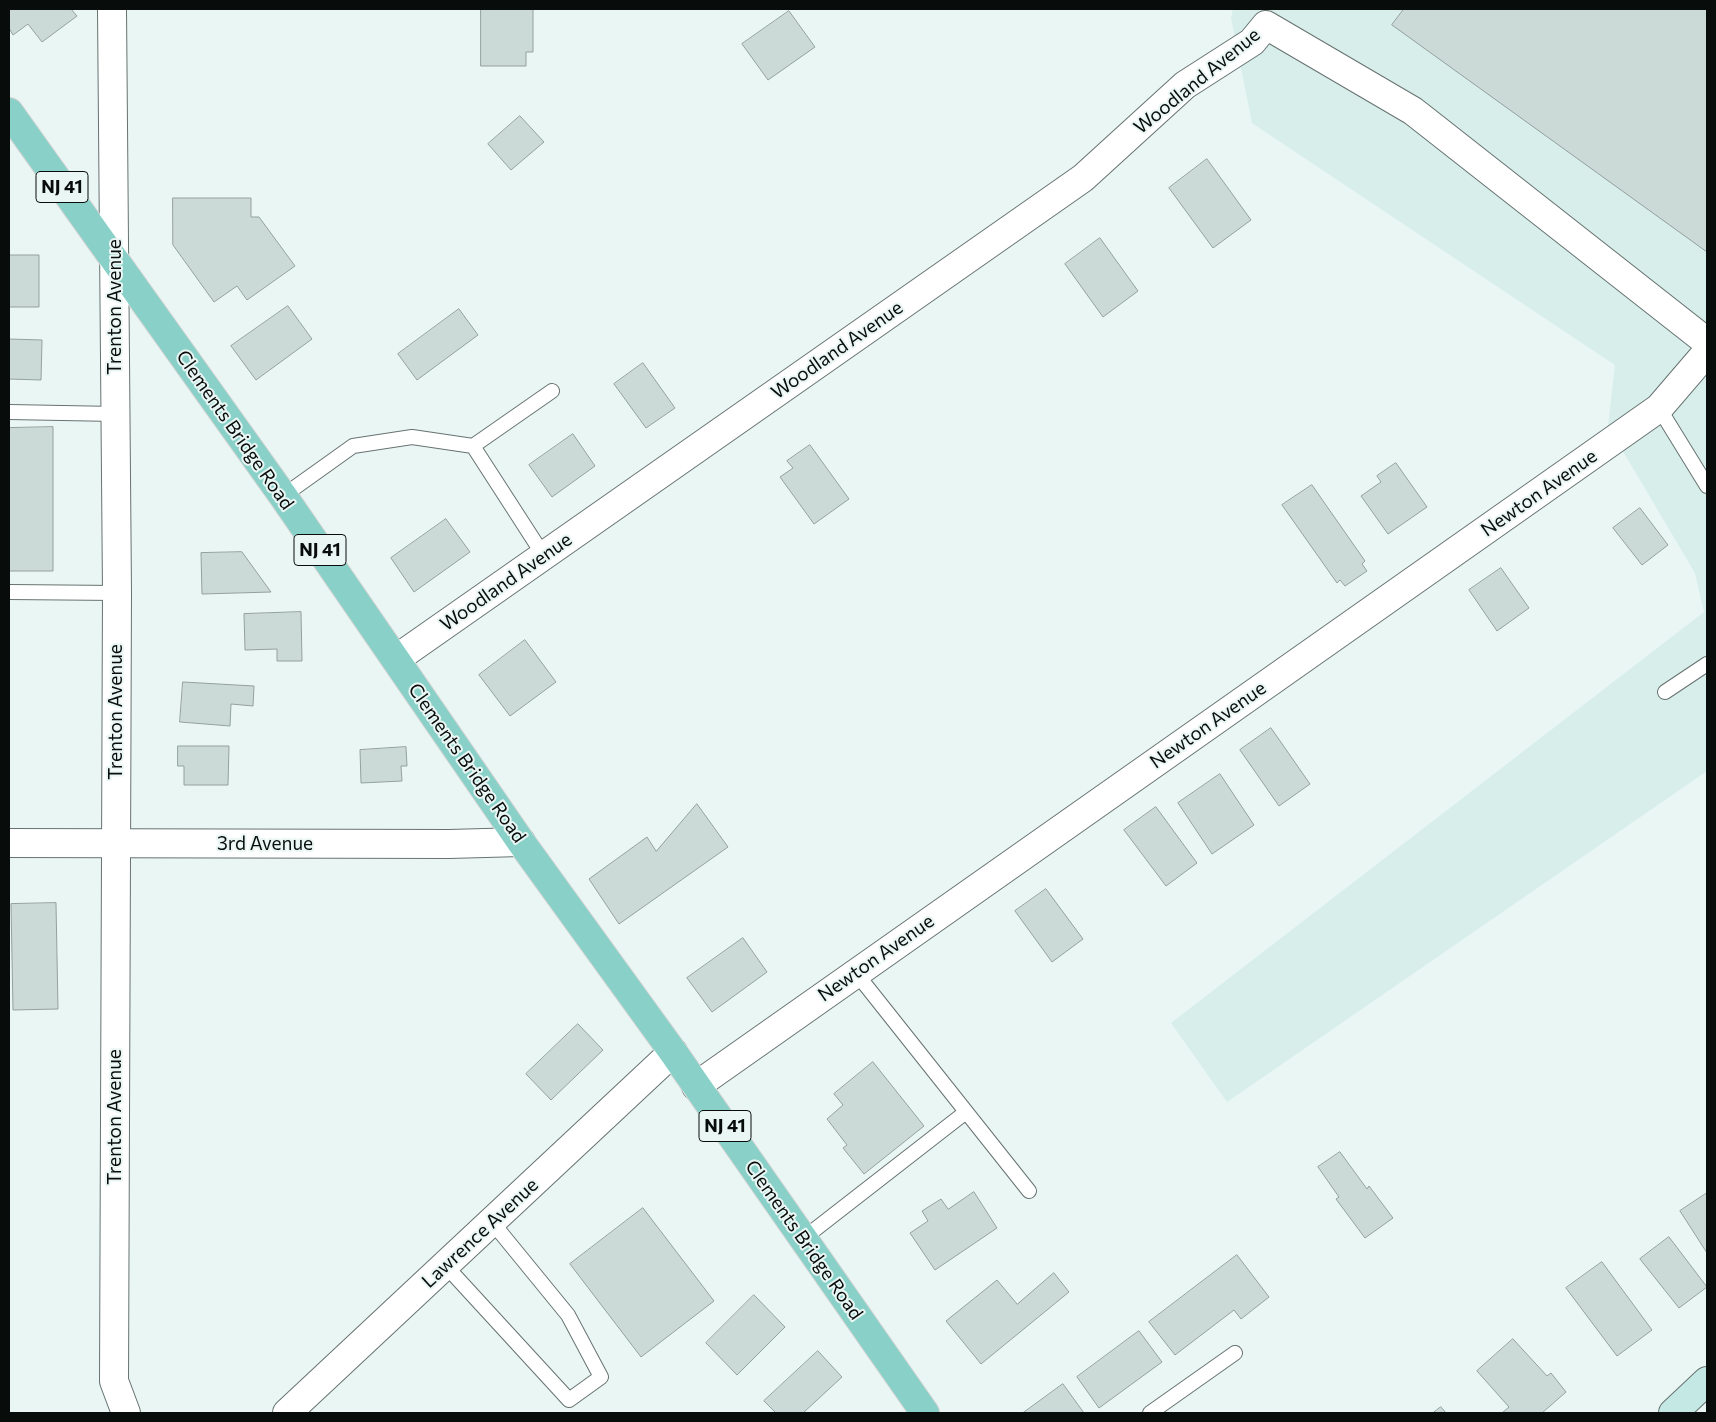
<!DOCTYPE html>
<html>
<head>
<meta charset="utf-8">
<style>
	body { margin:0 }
	#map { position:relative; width:1716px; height:1422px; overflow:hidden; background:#e9f6f4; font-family:Commissioner,sans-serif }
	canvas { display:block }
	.frame { position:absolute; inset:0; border:10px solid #080d0c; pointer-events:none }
</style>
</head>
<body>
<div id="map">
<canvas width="1716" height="1422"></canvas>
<div class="frame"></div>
</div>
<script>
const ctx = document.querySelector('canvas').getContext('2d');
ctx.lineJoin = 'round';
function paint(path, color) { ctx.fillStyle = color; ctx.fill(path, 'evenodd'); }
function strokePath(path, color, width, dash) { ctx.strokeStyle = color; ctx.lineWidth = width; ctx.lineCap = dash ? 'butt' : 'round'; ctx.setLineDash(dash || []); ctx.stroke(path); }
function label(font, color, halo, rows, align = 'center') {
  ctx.font = font + ' Commissioner,sans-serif'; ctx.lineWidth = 4; ctx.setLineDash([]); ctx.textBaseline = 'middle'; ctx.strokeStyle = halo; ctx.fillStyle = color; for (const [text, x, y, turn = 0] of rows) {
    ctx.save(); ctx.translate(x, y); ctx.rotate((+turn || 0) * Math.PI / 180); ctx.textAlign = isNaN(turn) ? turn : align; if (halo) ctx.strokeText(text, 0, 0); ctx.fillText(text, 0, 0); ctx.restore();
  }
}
const built = new Path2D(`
	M1233,9H1707V771L1227,1102L1171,1023L1704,612L1695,573L1608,426L1615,365L1252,123L1231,18Z`);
const building = new Path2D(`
	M9,9H71L77,16L42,42L28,24L13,35L9,28Z
	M481,9H533V52H526V66H481Z
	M1404,9H1707V252L1392,25Z
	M789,11L815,47L768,80L742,44Z
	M520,116L544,142L511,170L488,144Z
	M1207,159L1251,220L1213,248L1169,188Z
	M173,198H251V217H259L295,266L247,300L237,286L214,302L173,245Z
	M1100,238L1138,291L1103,317L1065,264Z
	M9,255H39V307H9Z
	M288,306L312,339L256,380L231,346Z
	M459,309L478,335L417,380L398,354Z
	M9,339L42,340L41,380L9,379Z
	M643,363L675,408L646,428L614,384Z
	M53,427V571H9V428Z
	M573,434L595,466L552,497L529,465Z
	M810,445L849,499L814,524L780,477L793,468L787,461Z
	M1396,463L1427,507L1388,534L1361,496L1381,482L1377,476Z
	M1312,485L1365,561L1362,564L1367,571L1345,586L1340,580L1337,583L1282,505Z
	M1640,508L1668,545L1642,565L1613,528Z
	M446,519L470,552L414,592L391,558Z
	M242,552L271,592L202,594L201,553Z
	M1501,568L1529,608L1497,631L1469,590Z
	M301,612L302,661H277V649L245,650L244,614Z
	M525,640L556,682L510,716L479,675Z
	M183,682L254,686L253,706L231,704L230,726L180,722Z
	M1271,728L1310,784L1279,806L1240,750Z
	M178,746H229L228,785H184V766H178Z
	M406,747L407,766H401L402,781L361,783L360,750Z
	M1220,774L1254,825L1212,854L1178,803Z
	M697,804L728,847L619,924L589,879L647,837L656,851Z
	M1156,807L1197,863L1166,886L1124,830Z
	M1046,889L1083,939L1052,962L1015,911Z
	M56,903L58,1009L13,1010L11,904Z
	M743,938L767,972L712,1012L687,978Z
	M578,1024L603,1050L551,1100L526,1074Z
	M873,1062L924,1126L864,1174L843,1148L847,1145L827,1119L843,1105L834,1094Z
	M1340,1152L1367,1189L1369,1186L1393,1218L1365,1238L1336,1199L1339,1197L1318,1167Z
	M974,1192L997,1228L935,1270L910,1233L928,1221L922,1211L941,1199L948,1209Z
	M1707,1193V1253L1680,1211Z
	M643,1208L714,1301L641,1357L570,1264Z
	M1669,1237L1707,1287L1679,1308L1640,1259Z
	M1237,1255L1269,1297L1241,1319L1234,1310L1175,1355L1149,1322Z
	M1602,1262L1652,1330L1617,1356L1566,1288Z
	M1054,1273L1069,1292L981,1364L946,1321L997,1280L1017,1304Z
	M754,1295L785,1327L737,1375L706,1343Z
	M1139,1331L1162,1362L1099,1408L1077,1377Z
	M1513,1339L1547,1376L1551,1373L1566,1392L1542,1413H1502L1509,1407L1477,1371Z
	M818,1351L842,1377L803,1413H776L764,1401Z
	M1063,1384L1084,1413H1023Z
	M1441,1407L1446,1413H1433Z`);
const service = new Path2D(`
	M1659,408L1707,486
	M9,412L116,414
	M473,446L552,391
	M283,496L353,446L412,437L473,446L544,556
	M9,592L117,593
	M1665,692L1707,664
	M856,973L1029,1191
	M804,1238L966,1112
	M445,1265L569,1400L601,1377L568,1315L492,1222
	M1150,1413L1235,1353`);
const minor = new Path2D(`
	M112,9L117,593L114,1381L126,1413
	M1266,25L1413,111L1707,342
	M396,659L1083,178L1185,85L1252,42L1266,25
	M696,1086L1659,408L1707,352
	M287,1413L673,1052`);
const tertiary = new Path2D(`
	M9,843L449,844L521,842`);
const secondary = new Path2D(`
	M1673,1413L1707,1381`);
const primary = new Path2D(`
	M9,112L283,496L521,842L673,1052L925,1413`);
const shields = [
	[62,187,52],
	[320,550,52],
	[725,1126,52]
];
const shieldNames = [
	["NJ 41",62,187],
	["NJ 41",320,550],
	["NJ 41",725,1126]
];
const streetNames = [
	["Woodland Avenue",1197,81,-39],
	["Trenton Avenue",115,307,-90],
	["Woodland Avenue",837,350,-35],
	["Clements Bridge Road",235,430,55],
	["Newton Avenue",1539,493,-35],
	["Woodland Avenue",506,582,-35],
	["Trenton Avenue",116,712,-90],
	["Newton Avenue",1208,725,-35],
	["Clements Bridge Road",467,763,55],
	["3rd Avenue",265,844],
	["Newton Avenue",876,958,-35],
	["Trenton Avenue",115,1117,-90],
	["Lawrence Avenue",480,1233,-43],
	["Clements Bridge Road",804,1240,55]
];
paint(built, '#d7eeea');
paint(building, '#ccdad7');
strokePath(building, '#94a09e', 1);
strokePath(service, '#677371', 16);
strokePath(minor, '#677371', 30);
strokePath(tertiary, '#677371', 30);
strokePath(secondary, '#677371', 30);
strokePath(primary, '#d3d3d3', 30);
strokePath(service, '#fff', 14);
strokePath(minor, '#fff', 28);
strokePath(tertiary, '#fff', 28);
strokePath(secondary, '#c4e8e3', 28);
strokePath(primary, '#89d1c8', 28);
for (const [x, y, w] of shields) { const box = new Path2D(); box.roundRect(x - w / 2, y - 15.5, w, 31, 4); ctx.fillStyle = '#e9f6f4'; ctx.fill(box); strokePath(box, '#080d0c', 1); }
label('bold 18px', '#080d0c', null, shieldNames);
label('19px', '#080d0c', '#e9f6f4', streetNames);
</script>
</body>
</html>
